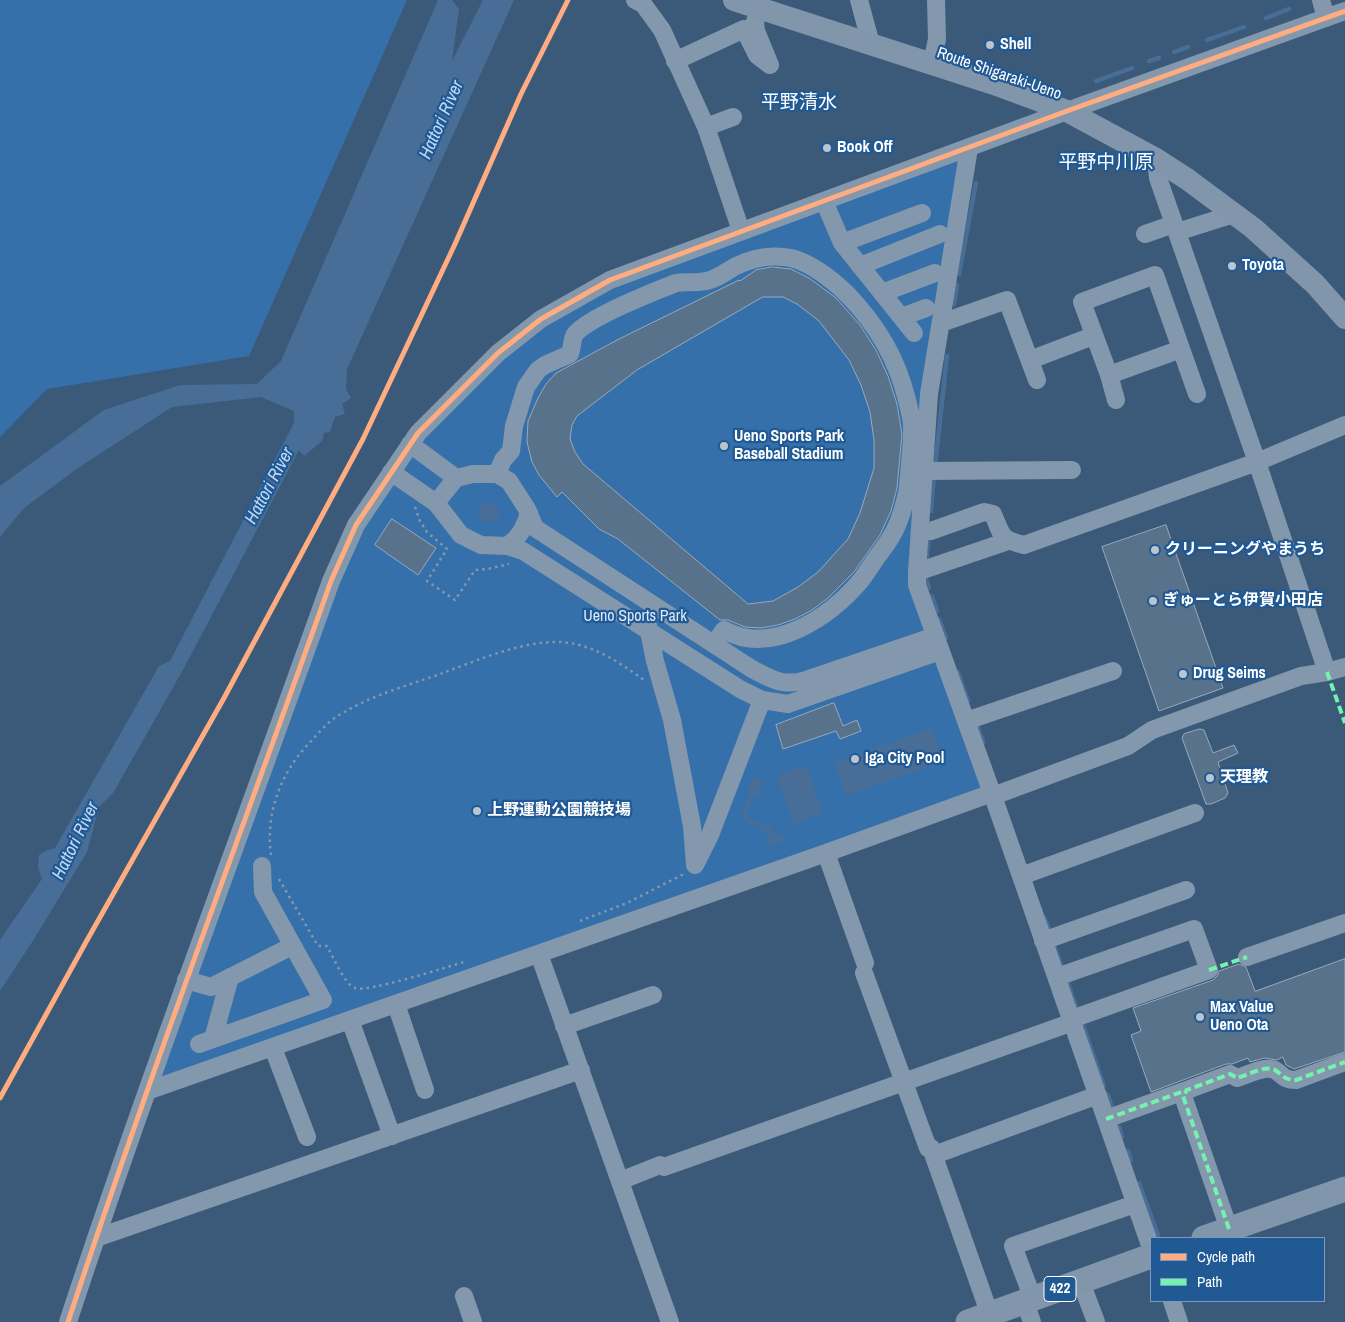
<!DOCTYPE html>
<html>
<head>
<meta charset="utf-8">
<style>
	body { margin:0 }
	#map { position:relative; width:1345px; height:1322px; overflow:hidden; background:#3b5a79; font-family:"Archivo Narrow",sans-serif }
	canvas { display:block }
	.legend { position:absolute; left:1150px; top:1237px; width:175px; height:65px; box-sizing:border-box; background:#205994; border:1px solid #799bbf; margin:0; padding:6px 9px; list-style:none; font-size:15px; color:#fff }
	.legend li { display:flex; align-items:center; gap:10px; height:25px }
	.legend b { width:25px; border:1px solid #799bbf }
</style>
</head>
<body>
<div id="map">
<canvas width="1345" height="1322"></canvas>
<ul class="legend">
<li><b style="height:6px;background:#ffac80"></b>Cycle path</li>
<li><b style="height:6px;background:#73f3ae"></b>Path</li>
</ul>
</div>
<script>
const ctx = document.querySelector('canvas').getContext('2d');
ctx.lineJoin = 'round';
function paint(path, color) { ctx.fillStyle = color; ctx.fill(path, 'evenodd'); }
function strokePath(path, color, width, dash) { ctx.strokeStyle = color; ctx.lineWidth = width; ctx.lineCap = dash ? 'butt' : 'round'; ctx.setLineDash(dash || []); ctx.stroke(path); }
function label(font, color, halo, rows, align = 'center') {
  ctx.font = font + ' "Archivo Narrow","Noto Sans JP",sans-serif'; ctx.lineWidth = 4.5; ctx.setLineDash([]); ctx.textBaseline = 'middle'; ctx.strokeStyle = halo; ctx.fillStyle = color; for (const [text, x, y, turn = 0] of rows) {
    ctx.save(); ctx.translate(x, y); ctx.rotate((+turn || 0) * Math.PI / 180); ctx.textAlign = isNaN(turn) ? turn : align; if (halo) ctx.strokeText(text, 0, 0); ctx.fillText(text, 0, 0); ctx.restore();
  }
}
const green = new Path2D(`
	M0,0H407L249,356L47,389L0,437Z
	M968,150L915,572L983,789L160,1080L249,825L290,722L359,524L419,434L499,354L611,282Z`);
const water = new Path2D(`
	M438,0H452L459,9L452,61L483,0H514L347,369L346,389L351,398L342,404L345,414L335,417L330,432L324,433L322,441L304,456L299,450L184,668L113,793L99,807L87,852L34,939L0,991V940L42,879L38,867L39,855L45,851L55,848L159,666L170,661L294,423V411L261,397L172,407L78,468L24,508L0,537V486L104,410L180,385L257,384L281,361Z
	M479 513a10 10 0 1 1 20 0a10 10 0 1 1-20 0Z
	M932,728L944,761L846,796L834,763Z
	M806,765L823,813L794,824L777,775Z
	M754,777L763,780V784L758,796H754L746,814L749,818L765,826L769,825L774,832L781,835L784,841L770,846L764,830L744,820L741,816L750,794L748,790Z`);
const stream = new Path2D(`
	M1266,18L1289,9
	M1207,40L1244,27
	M1174,52L1188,47
	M1149,61L1159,58
	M1096,81L1132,68
	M959,274L976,183
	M954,304L957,285
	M935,467L947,356
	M931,511L934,476
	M926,564L929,535
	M925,575L929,588
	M932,596L937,611
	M939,619L946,638
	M958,672L968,701
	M977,724L983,742
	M1044,917L1050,931
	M1054,945L1063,970
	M1067,980L1078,1012
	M1082,1022L1104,1086
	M1108,1095L1113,1112
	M1119,1127L1122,1137
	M1128,1151L1131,1160
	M1139,1183L1158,1235`);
const building = new Path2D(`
	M772,267L791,269L809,278L836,298L860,325L876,350L888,376L897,404L902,434L897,488L891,511L880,535L854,572L828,598L812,610L795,619L778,625L761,628L745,627L728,620H720L618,539L599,529L562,492L557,497L539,475L532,462L527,442L528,421L538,398L546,384L556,373L619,339L739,280L740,281L756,270ZM763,297H783L797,304L819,321L849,360L861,385L870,412L874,440V468L860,513L848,539L818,572L798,587L773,601L748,604L583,464L575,452L570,439L572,425L577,416L637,370Z
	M392,519L436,548L418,575L375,545Z
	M1166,525L1223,688L1159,711L1102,547Z
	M834,703L843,726L857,720L861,731L840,739L836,731L783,749L776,725Z
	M1200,729L1204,730L1213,753L1234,745L1238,753L1218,762L1228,793L1225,798L1211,804H1206L1182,738L1184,734Z
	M1345,959V1052L1294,1069L1286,1065L1283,1057L1277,1060L1264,1058L1250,1062L1248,1058L1232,1064H1226L1151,1092L1131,1035L1141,1031L1133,1008L1213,980L1217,976L1219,971L1239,964L1246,967L1255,991Z`);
const path = new Path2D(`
	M415,507L420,521L427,532L447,549L427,581L455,600L475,570L488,569L509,564
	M271,855C265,811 282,770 313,739C321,730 330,720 341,714C372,695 409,685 443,673C478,660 522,641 559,642C591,643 619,662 644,680
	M279,879L318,946H327C333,956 344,984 355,988C366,993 447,967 464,962
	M580,921L627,903L684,874`);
const minor = new Path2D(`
	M635,0L643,4L662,30L706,127L741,231
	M859,0L871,44
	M1321,0L1326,18
	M675,61L744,29L757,55L770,65L756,31L755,22L759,8
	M932,63L937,39L936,0
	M706,127L733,117
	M969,148L929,394L917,572V585L993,796L1151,1248
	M1156,159L1158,178L1257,462L1327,672
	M824,201L842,243L914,333
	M1177,232L1234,214
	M1145,234L1174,224
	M842,243L922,213
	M860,266L940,234
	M882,293L935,273
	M902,317L926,308
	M941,323L1007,300L1037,380
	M1030,360L1093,336
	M1109,375L1181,349
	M1116,400L1109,375L1082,302L1155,275L1197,394
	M410,444L456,478
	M924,471L1072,470
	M391,472L436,503L461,535L481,545L507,546L523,551L740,689L762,700L788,704L940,651
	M497,474L503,460L511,451L514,426L526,387L538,370L545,365L570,354C572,348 572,341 574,336C581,320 658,290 676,283C687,281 698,284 710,280C720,277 727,271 736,266C750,259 768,255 784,257C810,259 842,287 858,306C888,341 902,373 911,417C914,431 911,448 910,463C909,472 909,483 907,493C904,506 899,524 892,535C888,543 882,550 877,557C872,564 867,572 862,579C831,616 773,657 724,630L714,644
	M436,503L456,478L473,474H497L509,481L527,509L535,528L752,669C771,679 783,687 806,680L935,636
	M920,530L931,531L984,512L993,514C1003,537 1000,539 1024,545L1257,462L1345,425
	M507,546C520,537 524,528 529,513
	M917,572L1008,541
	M648,626L655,661L672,720L692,826L695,865
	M966,721L1113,671
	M993,796L1128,746L1152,730L1301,676L1327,672L1345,667
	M826,853L865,963
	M695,865L710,835L762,700
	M1021,876L1195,813
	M1043,941L1186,890
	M539,954L670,1322
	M1247,957L1345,923
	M864,973L928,1148H931L985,1301L991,1322
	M1057,977L1194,929L1209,970L1072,1019
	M186,980L211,987L292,946
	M396,1004L425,1090
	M350,1020L392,1136
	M564,1026L653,995
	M213,1039L230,977
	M199,1044L323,1000L263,892L262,866
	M273,1048L307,1137
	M147,1091L826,853L992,793
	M1106,1119L1187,1090
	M934,1155L1098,1095
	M620,1181L660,1165L664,1167L1073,1022
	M1229,1229L1183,1096L1187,1090L1230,1074L1237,1078C1248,1075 1264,1065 1275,1070C1284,1076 1284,1080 1296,1080L1345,1062
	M96,1238L581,1070
	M1081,1282L1096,1322
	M464,1296L473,1322
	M1033,1299L1013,1246L1135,1204
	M1172,1301L1179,1322
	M1025,1302L1032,1322
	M68,1322C150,1073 243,828 331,581L356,525L418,433L498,353L541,319L610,280L1067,111L1345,11`);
const major = new Path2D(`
	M734,0L994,84L1067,111L1156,159L1187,179L1253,228L1315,284L1345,318`);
const highway = new Path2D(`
	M1204,1238L1345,1189
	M968,1322L1151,1256`);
const quiet = new Path2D(`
	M1327,672L1345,723
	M1209,970L1247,957
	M1106,1119L1187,1090
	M1229,1229L1183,1096L1187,1090L1230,1074L1237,1078C1248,1075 1264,1065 1275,1070C1284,1076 1284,1080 1296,1080L1345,1062`);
const cycleway = new Path2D(`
	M0,1098L86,942L224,698L363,439L455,244L521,94L568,0
	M68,1322C150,1073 243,828 331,581L356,525L418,433L498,353L541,319L610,280L1067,111L1345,11`);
const markers = [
	[990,45,5,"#bac5d0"],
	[827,148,5,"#bac5d0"],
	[1232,266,5,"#bac5d0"],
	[724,446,5,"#bac5d0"],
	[1155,550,5,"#bac5d0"],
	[1153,601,5,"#bac5d0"],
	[1183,674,5,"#bac5d0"],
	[855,759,5,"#bac5d0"],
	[1210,778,5,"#bac5d0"],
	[477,811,5,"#bac5d0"],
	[1200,1017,5,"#bac5d0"]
];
const shields = [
	[1060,1289,32]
];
const shieldNames = [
	["422",1060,1289]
];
const poiNames = [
	["Shell",1000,45],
	["Book Off",837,148],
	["Toyota",1242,266],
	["Ueno Sports Park",734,437],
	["Baseball Stadium",734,455],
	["クリーニングやまうち",1165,550],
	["ぎゅーとら伊賀小田店",1163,601],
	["Drug Seims",1193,674],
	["Iga City Pool",865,759],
	["天理教",1220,778],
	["上野運動公園競技場",487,811],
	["Max Value",1210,1008],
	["Ueno Ota",1210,1026]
];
const streetNames = [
	["Route Shigaraki-Ueno",999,74,19]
];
const parkNames = [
	["Ueno Sports Park",635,617]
];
const waterNames = [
	["Hattori River",442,120,-66],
	["Hattori River",270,486,-62],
	["Hattori River",76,841,-64]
];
const quarterNames = [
	["平野清水",799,103],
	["平野中川原",1106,163]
];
paint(green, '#3570aa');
paint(water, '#486e97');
strokePath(stream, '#486e97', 4.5);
paint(building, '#59728b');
strokePath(building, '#98a9ba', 1);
strokePath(path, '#8398ac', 2.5, [2.5, 4]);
strokePath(minor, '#8398ac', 18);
strokePath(major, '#8296ab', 22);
strokePath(highway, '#8296ab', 25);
strokePath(quiet, '#73f3ae', 4, [8, 4]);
strokePath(cycleway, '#ffac80', 5);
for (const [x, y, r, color] of markers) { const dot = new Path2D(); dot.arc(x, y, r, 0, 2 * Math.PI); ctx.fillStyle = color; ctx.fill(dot); strokePath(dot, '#205994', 2); }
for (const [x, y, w] of shields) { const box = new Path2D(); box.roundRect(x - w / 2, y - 12.5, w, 25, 4); ctx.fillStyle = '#205994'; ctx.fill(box); strokePath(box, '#fff', 1); }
label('bold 15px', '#fff', null, shieldNames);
label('bold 16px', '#fff', '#205994', poiNames, 'left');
label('16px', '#fff', '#205994', streetNames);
label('16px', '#d9eafa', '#205994', parkNames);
label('italic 18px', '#bfdaf5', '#205994', waterNames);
label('19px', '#fff', '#205994', quarterNames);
</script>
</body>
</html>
